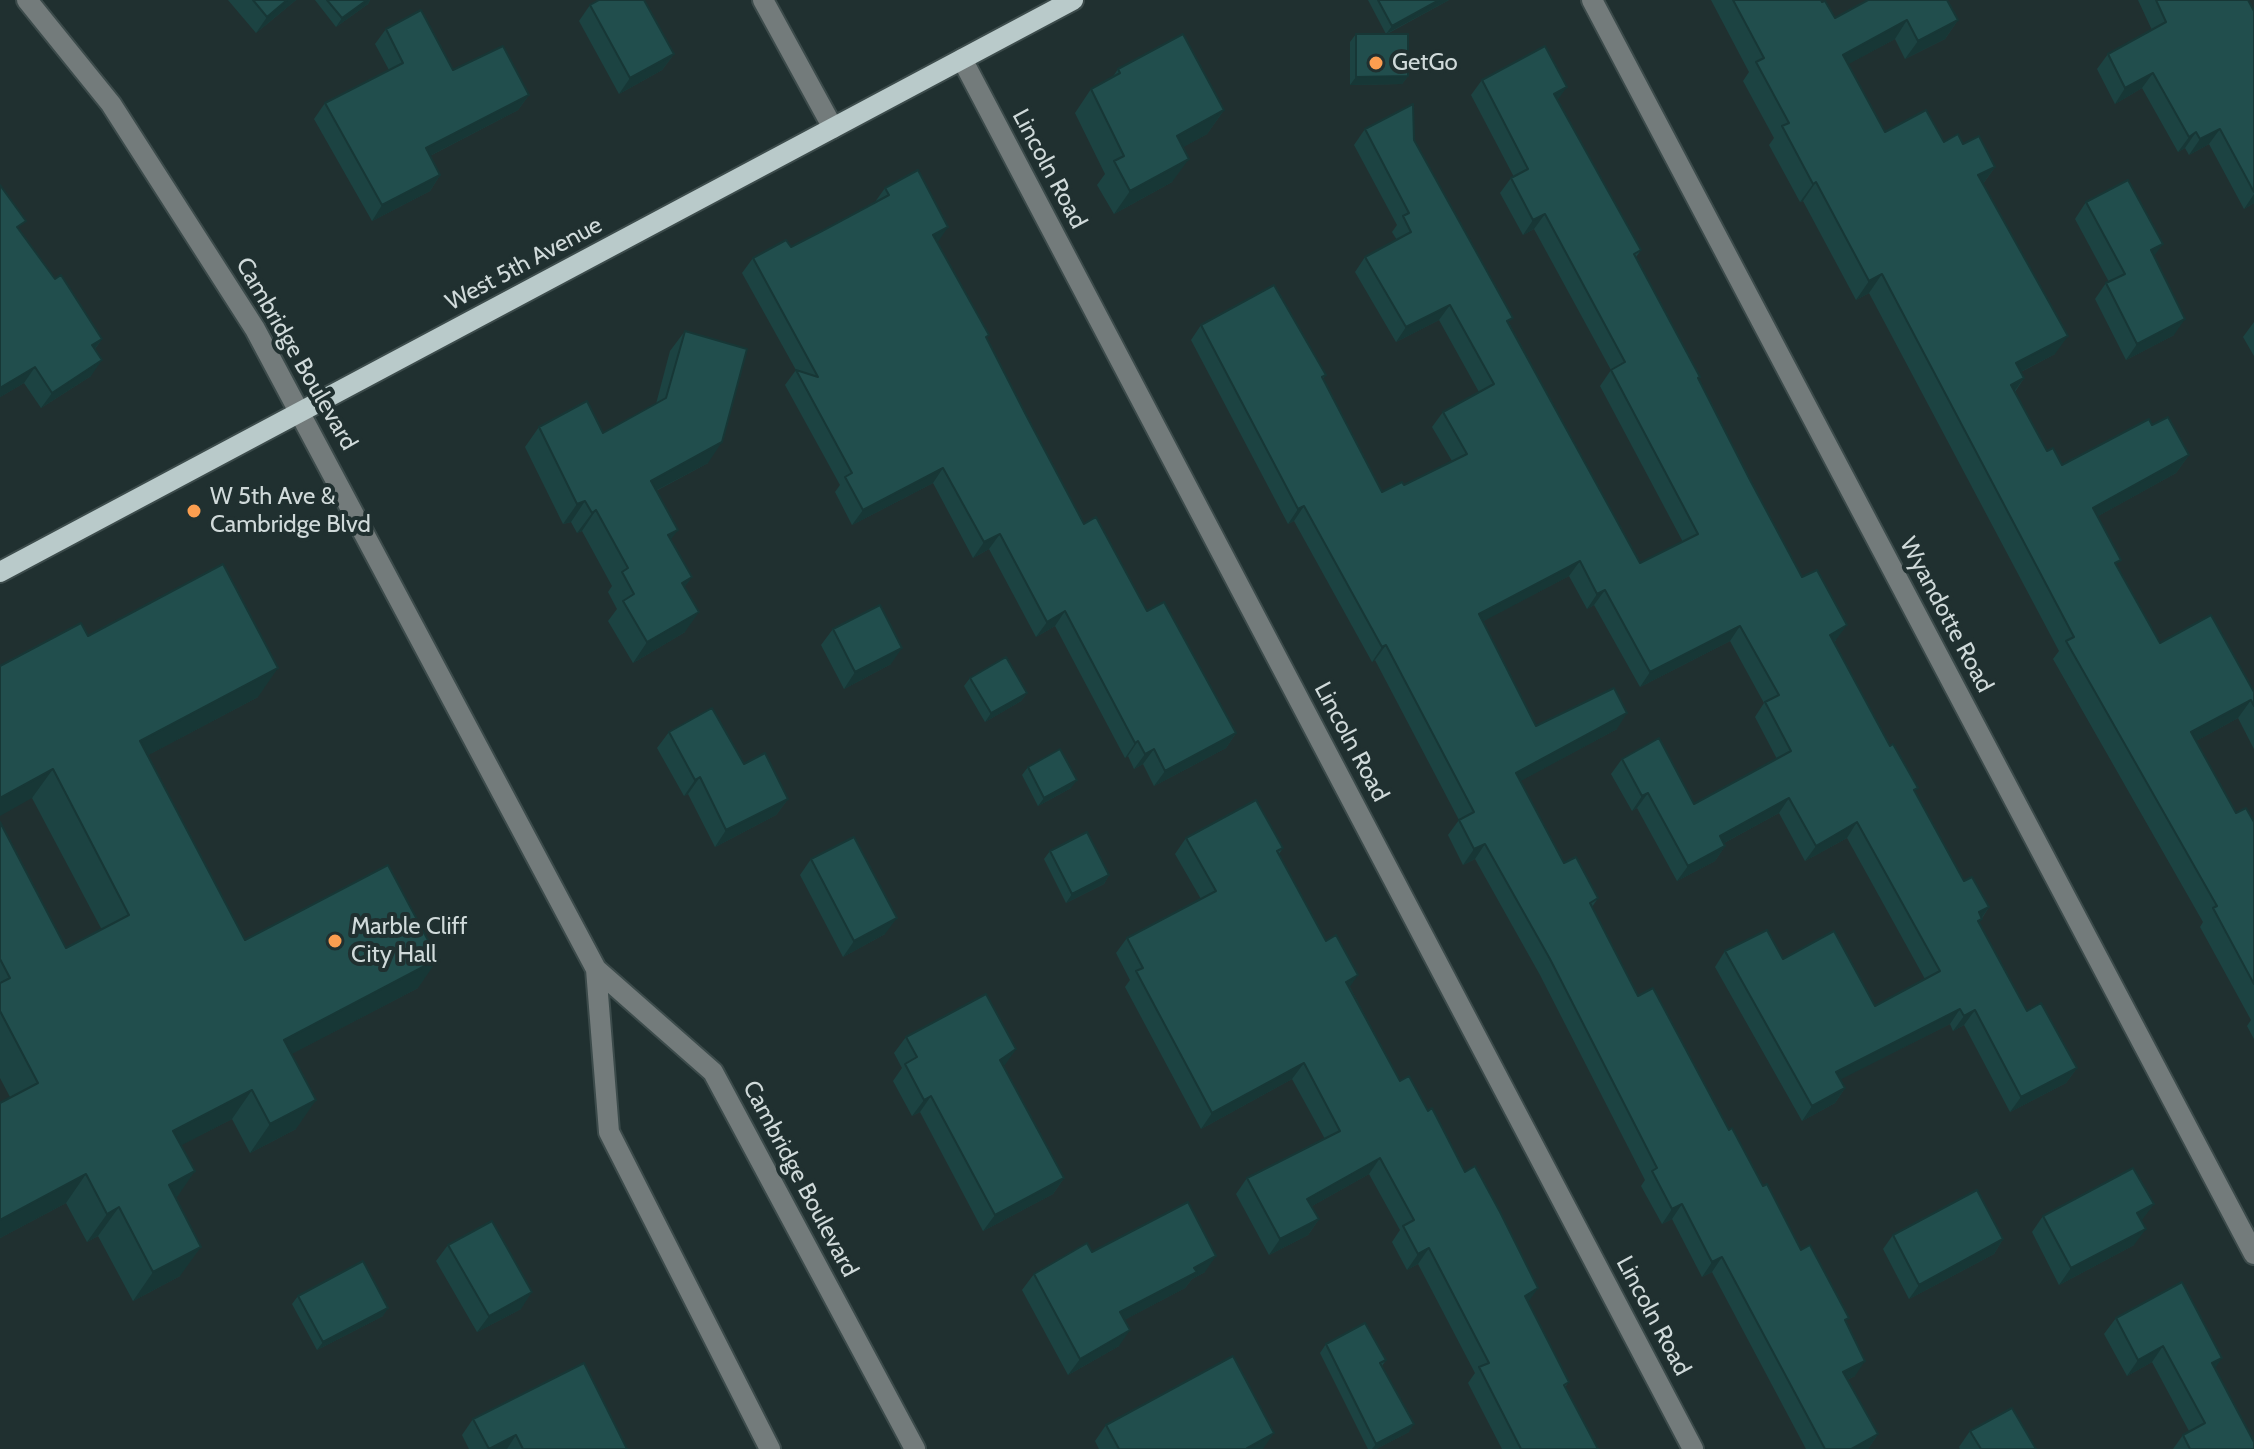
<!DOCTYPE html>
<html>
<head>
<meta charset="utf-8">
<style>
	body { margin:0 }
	canvas { display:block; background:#203030 }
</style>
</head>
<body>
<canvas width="2254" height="1449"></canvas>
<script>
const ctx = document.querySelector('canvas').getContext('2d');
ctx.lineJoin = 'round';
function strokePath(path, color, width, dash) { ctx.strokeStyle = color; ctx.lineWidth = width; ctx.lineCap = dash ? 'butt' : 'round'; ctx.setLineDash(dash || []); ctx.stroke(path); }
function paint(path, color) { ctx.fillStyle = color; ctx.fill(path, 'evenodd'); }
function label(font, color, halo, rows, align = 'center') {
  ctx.font = font + ' Cabin,sans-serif'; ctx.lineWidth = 8; ctx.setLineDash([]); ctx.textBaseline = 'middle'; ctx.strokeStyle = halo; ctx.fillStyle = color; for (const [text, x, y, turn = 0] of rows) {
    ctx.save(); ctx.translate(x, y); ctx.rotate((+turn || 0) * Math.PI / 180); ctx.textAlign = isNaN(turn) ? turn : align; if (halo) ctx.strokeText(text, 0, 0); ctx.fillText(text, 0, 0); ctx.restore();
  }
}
const minor = new Path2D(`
	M27,0L111,104L255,329L596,969L713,1072L915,1449
	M763,0L833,128
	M1592,0L2254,1254
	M962,59L1693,1449
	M596,969L609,1132L770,1449`);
const major = new Path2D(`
	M0,572L1073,0`);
const wall = new Path2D(`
	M228,0H296L256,33Z
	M315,0H370L368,4L336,27Z
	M1368,0H1449L1387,34L1408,76L1402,84L1350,85V42L1356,34H1386Z
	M1711,0H1821L1835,18L1958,20L1945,39L1905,59L1895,39L1848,64L1885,132L1963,144L1995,167L1983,184L2055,354L2021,372L2024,378L2015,392L2047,451L2062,465L2152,425L2189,455L2176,473L2098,516L2117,566L2160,643L2254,692V749L2238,718L2196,741L2236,813L2254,822V1039L2247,1026L2251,1020L2200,927L2203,922L2053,659L2059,651L1869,293L1856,300L1803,201L1800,202L1769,145L1774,138L1743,81L1749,72Z
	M2138,0H2248L2254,11V203L2244,209L2209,144L2189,155L2185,148L2178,152L2142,88L2115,104L2097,69L2108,54L2152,30Z
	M590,5L674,54L662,70L619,94L579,21Z
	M386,29L453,70L529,95L518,110L430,156L440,175L430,191L372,221L314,119L325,103L389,70L375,44Z
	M1118,69L1224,110L1207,134L1183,147L1172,182L1114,214L1097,185L1105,174L1075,113L1091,89L1112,78Z
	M1482,80L1557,101L1641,250L1636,257L1750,480L1836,640L1834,642L1890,746L1964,881L1989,907L1979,923L2027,1011L2077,1068L2066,1083L2010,1112L1964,1025L1953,1031L1950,1024L1840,1079L1845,1088L1835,1103L1802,1121L1715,967L1725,951L1783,959L1875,1006L1925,979L1847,838L1805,861L1779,813L1724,843L1725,846L1715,861L1677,881L1637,808L1632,811L1611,774L1622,759L1694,804L1777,759L1755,717L1764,703L1730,641L1640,687L1594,605L1587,609L1569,576L1483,621L1536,726L1617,729L1520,781L1564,863L1598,898L1592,907L1638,996L1729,1130L1846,1323L1855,1376L1847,1380L1878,1434L1868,1449H1806L1712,1272L1702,1277L1672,1219L1662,1224L1641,1186L1645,1180L1540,975L1475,859L1463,865L1448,835L1459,820L1375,660L1372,662L1294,521L1288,524L1191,340L1201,325L1326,375L1323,379L1382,492L1404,485L1452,461L1432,427L1443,412L1479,392L1439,320L1396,342L1355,272L1365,257L1397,240L1392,232L1397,225L1354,145L1365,129L1414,140L1509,323L1640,563L1683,542L1600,386L1611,370L1534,229L1523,235L1500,193L1511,178L1514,177L1471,95Z
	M0,185L19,230L55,279L102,339L95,349L91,376L41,408L24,383L0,397Z
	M885,188L937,242L1026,415L1084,524L1236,733L1226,748L1154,786L1143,764L1134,769L1128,756L1125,758L1055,626L1036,637L989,549L973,558L933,483L852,525L835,492L840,485L785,385L796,370L742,273L753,258L791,247L875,202Z
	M2086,202L2154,256L2174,335L2126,360L2095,299L2106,283L2109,282L2075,219Z
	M2254,322V356L2243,337Z
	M685,331L708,463L656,491L670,540L692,577L684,587L685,632L633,663L608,621L617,609L608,592L612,586L582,531L577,533L571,522L563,524L525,447L539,427L603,433L656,404L670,351Z
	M833,629L891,664L844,689L821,645Z
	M88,636L258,697L148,755L245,940L418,988L291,1054L296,1129L250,1153L232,1119L181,1145L176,1199L180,1276L133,1301L98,1236L87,1242L66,1203L0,1238V1103L10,1097L0,1078V822L66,948L102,930L32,798Z
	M970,678L1027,693L1021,701L985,722L964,686Z
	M669,732L744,764L788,799L776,815L715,847L688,794L684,796L657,748Z
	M1028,767L1071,788L1038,806L1022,775Z
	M1186,838L1283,848L1279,854L1400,1081L1528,1302L1569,1382L1565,1387L1598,1449H1502L1468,1383L1475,1373L1418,1264L1407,1270L1392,1242L1400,1230L1369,1174L1312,1206L1319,1219L1308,1235L1269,1255L1236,1194L1247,1178L1325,1139L1292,1079L1201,1129L1125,987L1130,980L1116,953L1127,938L1201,899L1175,854Z
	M1050,851L1109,875L1104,884L1066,903L1044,859Z
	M811,859L885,934L843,957L800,875Z
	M906,1037L1016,1049L1003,1066L1064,1178L1053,1194L983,1231L920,1112L912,1116L893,1081L902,1068L894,1053Z
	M2154,1204L2141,1220L2134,1245L2059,1285L2032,1232L2043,1216Z
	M1893,1235L2003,1239L1994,1254L1909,1299L1883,1249Z
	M448,1245L521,1309L477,1332L436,1261Z
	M1092,1252L1205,1272L1192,1279L1185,1288L1124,1320L1119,1346L1068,1375L1022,1290L1034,1274Z
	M298,1296L383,1316L317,1350L292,1304Z
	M2116,1318L2215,1368L2254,1449H2173L2183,1435L2189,1431L2152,1362L2127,1376L2104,1334Z
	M1326,1344L1386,1360L1382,1366L1409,1432L1376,1449H1368L1320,1353Z
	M473,1419L627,1449H469L462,1435Z
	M1106,1425L1263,1449H1099L1095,1441Z
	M1970,1431L2036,1449H1960L1959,1447Z`);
const shadedWall = new Path2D(`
	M287,0H296L256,33L267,17Z
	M367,0H370L368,4L336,27L342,18Z
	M1439,0H1449L1386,34L1392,26Z
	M1907,20L1895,39L1830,74L1843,55Z
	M1958,20L1945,39L1905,59L1918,41Z
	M674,54L662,70L619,94L630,78Z
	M2153,73L2142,88L2115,104L2125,88Z
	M1408,76L1402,84L1350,85L1356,77Z
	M1567,87L1556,102L1554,94Z
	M529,95L518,110L416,163L426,148Z
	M1224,110L1207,134L1160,160L1177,136Z
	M2220,129L2209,144L2189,155L2200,139Z
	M2196,132L2185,148L2178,152L2189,137Z
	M1189,159L1172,182L1114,214L1130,191Z
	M1995,167L1982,185L1978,175Z
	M440,175L430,191L372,221L382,205Z
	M1816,182L1803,201L1800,202L1813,184Z
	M2254,194V203L2244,209Z
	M1545,214L1534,229L1523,235L1533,220Z
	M948,227L938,242L933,235Z
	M2163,244L2151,260V250Z
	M1882,274L1869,293L1856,300L1869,281Z
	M1450,305L1439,320L1396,342L1406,327Z
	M2185,319L2174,335L2126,360L2137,344Z
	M2068,336L2055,354L2003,381L2016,363Z
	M102,339L91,354L92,345Z
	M102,360L91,376L41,408L52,393Z
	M35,367L24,383L0,397V388Z
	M2024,378L2011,396V385Z
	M722,442L708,463L636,501L651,481Z
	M2189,455L2176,473L2080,526L2093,508Z
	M943,468L933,483L852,525L863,510Z
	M585,501L571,522L563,524L577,504Z
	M1304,506L1294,521L1288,524L1298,509Z
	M596,510L582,531L577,533L592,513Z
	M678,530L663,550L668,535Z
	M1000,534L989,549L973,558L984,542Z
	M1580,561L1569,576L1469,629L1479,614Z
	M692,577L677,597L682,583Z
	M1605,590L1594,605L1587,609L1597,594Z
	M1065,611L1055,626L1036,637L1047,622Z
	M699,612L685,632L633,663L647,642Z
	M1847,625L1836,640L1820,650L1830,635Z
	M1740,626L1730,641L1640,687L1650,672Z
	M1386,645L1375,660L1372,662L1382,647Z
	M902,648L891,664L844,689L855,672Z
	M278,668L258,697L120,770L140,741Z
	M1027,693L1021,701L985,722L991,713Z
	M2251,700L2238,718L2178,751L2191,732Z
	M1627,713L1617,729L1506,789L1516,773Z
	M1236,733L1226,748L1154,786L1165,771Z
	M1138,741L1128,756L1125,758L1135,743Z
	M1154,749L1143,764L1134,769L1145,754Z
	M53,769L32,798L0,816V798Z
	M700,777L688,794L684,796L695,780Z
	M1077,780L1071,788L1038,806L1044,798Z
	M1648,793L1637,808L1632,811L1642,796Z
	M1789,798L1779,813L1709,851L1720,836Z
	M788,799L776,815L715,847L726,830Z
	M1857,822L1847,838L1805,861L1816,846Z
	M1485,844L1475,859L1463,865L1474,849Z
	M1725,846L1715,861L1677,881L1688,866Z
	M1109,875L1104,884L1066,903L1072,894Z
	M1989,907L1980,920L1982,919L1972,934L1979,912Z
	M897,918L885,934L843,957L854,941Z
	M438,959L418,988L263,1069L284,1040Z
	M1358,975L1347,991L1346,982Z
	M1960,1009L1950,1024L1826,1087L1836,1072Z
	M1975,1010L1964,1025L1953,1031L1964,1016Z
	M1016,1049L1005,1065L989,1076L1000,1060Z
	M1304,1063L1292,1079L1201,1129L1212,1113Z
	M2077,1068L2066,1083L2010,1112L2021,1097Z
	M1845,1088L1835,1103L1802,1121L1812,1106Z
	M252,1090L232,1119L153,1160L173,1131Z
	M931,1096L920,1112L912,1116L924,1100Z
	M316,1100L296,1129L250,1153L270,1124Z
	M1380,1158L1369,1174L1296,1215L1307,1199Z
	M195,1171L175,1200L169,1185Z
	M86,1174L66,1203L0,1238V1220Z
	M1064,1178L1053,1194L983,1231L995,1215Z
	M1682,1204L1672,1219L1662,1224L1672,1209Z
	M2154,1204L2142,1220L2126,1229L2137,1213Z
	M119,1207L98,1236L87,1242L107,1214Z
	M1319,1219L1308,1235L1269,1255L1280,1239Z
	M2146,1229L2134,1245L2059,1285L2071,1268Z
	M2003,1239L1994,1254L1909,1299L1919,1285Z
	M201,1247L180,1276L133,1301L153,1272Z
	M1429,1248L1418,1264L1407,1270L1418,1254Z
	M1216,1256L1205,1272L1192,1279L1185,1288L1109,1328L1120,1312Z
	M1722,1257L1712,1272L1702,1277L1712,1262Z
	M1538,1288L1527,1304L1525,1296Z
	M532,1292L521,1309L477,1332L489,1316Z
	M388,1308L383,1316L317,1350L323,1342Z
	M1130,1330L1119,1346L1068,1375L1080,1359Z
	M2163,1346L2152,1362L2127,1376L2138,1360Z
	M2222,1358L2211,1374L2212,1363Z
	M1865,1361L1855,1376L1832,1387L1843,1372Z
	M1414,1424L1409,1432L1376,1449H1372L1376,1444Z
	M1274,1433L1263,1449H1247Z
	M1878,1434L1868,1449H1851Z
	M516,1435L507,1449H491Z`);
const building = new Path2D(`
	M253,0H287L267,17Z
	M327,0H367L342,18Z
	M599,0H644L674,54L630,78L590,5Z
	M1378,0H1439L1392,26Z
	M1733,0H1821L1822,2L1825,1L1835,18L1868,0H1947L1958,20L1918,41L1907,20L1843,55L1885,132L1926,110L1944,142L1958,134L1963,144L1979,136L1995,167L1978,175L2068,336L2016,363L2024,378L2011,385L2047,451L2053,448L2062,465L2149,419L2152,425L2168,417L2189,455L2093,508L2121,560L2115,563L2160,643L2211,615L2254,692V706L2251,700L2191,732L2236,813L2246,808L2254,822V984L2213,908L2217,906L2066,641L2074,637L1882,274L1869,281L1816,182L1813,184L1782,126L1789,123L1756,62L1764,58Z
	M2156,0H2248L2254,11V192L2220,129L2200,139L2196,132L2189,137L2153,73L2125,88L2108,54L2166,22Z
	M421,10L453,70L503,46L529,95L426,148L440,175L382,205L325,103L403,63L386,29Z
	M1183,34L1224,110L1177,136L1189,159L1130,191L1114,161L1124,156L1091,89L1120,73L1118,69Z
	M1356,34H1408V76L1356,77Z
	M1545,46L1567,87L1554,94L1641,250L1634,254L1700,377L1698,378L1750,480L1802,577L1817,570L1847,625L1830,635L1890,746L1893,744L1918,788L1914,790L1964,881L1972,877L1989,907L1979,912L1982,919L1978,921L2027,1011L2041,1003L2077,1068L2021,1097L1975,1010L1964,1016L1960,1009L1836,1072L1845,1088L1812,1106L1725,951L1767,930L1783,959L1834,931L1875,1006L1940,971L1857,822L1816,846L1789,798L1720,836L1725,846L1688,866L1648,793L1642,796L1622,759L1659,738L1694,804L1791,751L1765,702L1779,695L1740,626L1650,672L1605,590L1597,594L1580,561L1479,614L1536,726L1614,688L1627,713L1516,773L1564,863L1576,857L1598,898L1590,903L1638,996L1653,988L1729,1130L1732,1128L1763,1186L1767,1184L1801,1250L1810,1245L1849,1318L1845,1320L1865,1361L1843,1372L1878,1434L1851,1449H1825L1722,1257L1712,1262L1682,1204L1672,1209L1652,1171L1657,1168L1550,959L1485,844L1474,849L1459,820L1474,812L1386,645L1382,647L1304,506L1298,509L1201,325L1274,285L1326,375L1322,377L1382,492L1402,482L1404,485L1467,454L1443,412L1494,384L1450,305L1406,327L1365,257L1411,232L1403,216L1409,213L1365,129L1413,104L1414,140L1513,318L1507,321L1640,563L1698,534L1611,370L1625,362L1545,214L1533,220L1511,178L1528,169L1482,80Z
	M918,170L948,227L933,235L989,335L986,337L1026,415L1084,524L1096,517L1147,611L1164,602L1236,733L1165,771L1154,749L1145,754L1138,741L1135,743L1065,611L1047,622L1000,534L984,542L943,468L863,510L845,477L852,473L796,370L818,377L753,258L786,240L791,247L822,231L889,195L885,188Z
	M2128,180L2163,244L2151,250L2185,319L2137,344L2106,283L2125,274L2086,202Z
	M0,185L26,221L17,227L55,279L61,275L102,339L92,345L102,360L52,393L35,367L0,388Z
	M685,331L747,349L722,442L651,481L678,530L668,535L692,577L682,583L699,612L647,642L623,601L634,594L622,572L628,568L596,510L592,513L585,501L577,504L539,427L587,401L603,433L666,398Z
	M223,564L278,668L140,741L245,940L388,865L438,959L284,1040L316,1100L270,1124L252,1090L173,1131L195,1171L169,1185L201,1247L153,1272L119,1207L107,1214L86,1174L0,1220V1103L38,1083L0,1011V983L10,978L0,959V822L66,948L129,915L53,769L0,798V666L81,623L88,636Z
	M880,605L902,648L855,672L833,629Z
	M1006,657L1027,693L991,713L970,678Z
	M712,708L744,764L765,753L788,799L726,830L700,777L695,780L669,732Z
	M1060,749L1077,780L1044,798L1028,767Z
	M1256,800L1283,848L1277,851L1326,941L1336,935L1358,975L1346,982L1400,1081L1409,1076L1428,1111L1432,1108L1465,1172L1475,1166L1500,1212L1538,1288L1525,1296L1569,1382L1564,1385L1598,1449H1521L1479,1367L1489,1363L1429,1248L1418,1254L1403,1226L1414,1220L1380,1158L1307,1199L1319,1219L1280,1239L1247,1178L1340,1131L1304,1063L1212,1113L1136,971L1143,968L1127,938L1216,891L1186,838Z
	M1087,832L1109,875L1072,894L1050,851Z
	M854,837L897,918L854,941L811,859Z
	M986,994L1016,1049L1000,1060L1064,1178L995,1215L931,1096L924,1100L905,1064L917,1057L906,1037Z
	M2133,1168L2154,1204L2137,1213L2146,1229L2071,1268L2043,1216Z
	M1977,1190L2003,1239L1919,1285L1893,1235Z
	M1188,1202L1216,1256L1194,1268L1197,1272L1120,1312L1130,1330L1080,1359L1034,1274L1087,1243L1092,1252Z
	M492,1221L532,1292L489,1316L448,1245Z
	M363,1261L388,1308L323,1342L298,1296Z
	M2182,1282L2222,1358L2212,1363L2254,1442V1449H2190L2183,1435L2205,1423L2163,1346L2138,1360L2116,1318Z
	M1365,1323L1386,1360L1380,1363L1414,1424L1376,1444L1326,1344Z
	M1233,1356L1274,1433L1247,1448L1248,1449H1119L1106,1425Z
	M584,1363L627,1449H523L516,1435L489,1449L473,1419Z
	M2012,1408L2036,1449H1981L1970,1431Z`);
const markers = [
	[1376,63,8,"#fb9e50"],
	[194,511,8,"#fb9e50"],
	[335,941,8,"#fb9e50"]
];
const poiNames = [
	["GetGo",1392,63],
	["W 5th Ave &",210,497],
	["Cambridge Blvd",210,525],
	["Marble Cliff",351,927],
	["City Hall",351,955]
];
const streetNames = [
	["Lincoln Road",1049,169,62],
	["West 5th Avenue",524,264,-28],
	["Cambridge Boulevard",296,354,60],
	["Wyandotte Road",1946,615,62],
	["Lincoln Road",1351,742,62],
	["Cambridge Boulevard",800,1179,62],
	["Lincoln Road",1653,1316,62]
];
strokePath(minor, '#3c4b4b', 24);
strokePath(major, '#3c4b4b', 24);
strokePath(minor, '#737b7b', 20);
strokePath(major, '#b9caca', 20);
paint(wall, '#1c4342');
paint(shadedWall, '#173736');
paint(building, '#214e4d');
strokePath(building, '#173736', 2);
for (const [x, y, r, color] of markers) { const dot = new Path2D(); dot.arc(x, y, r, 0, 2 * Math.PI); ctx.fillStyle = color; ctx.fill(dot); strokePath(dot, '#203030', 3); }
label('24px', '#d0dada', '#203030', poiNames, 'left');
label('24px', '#d0dada', '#203030', streetNames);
</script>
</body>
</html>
